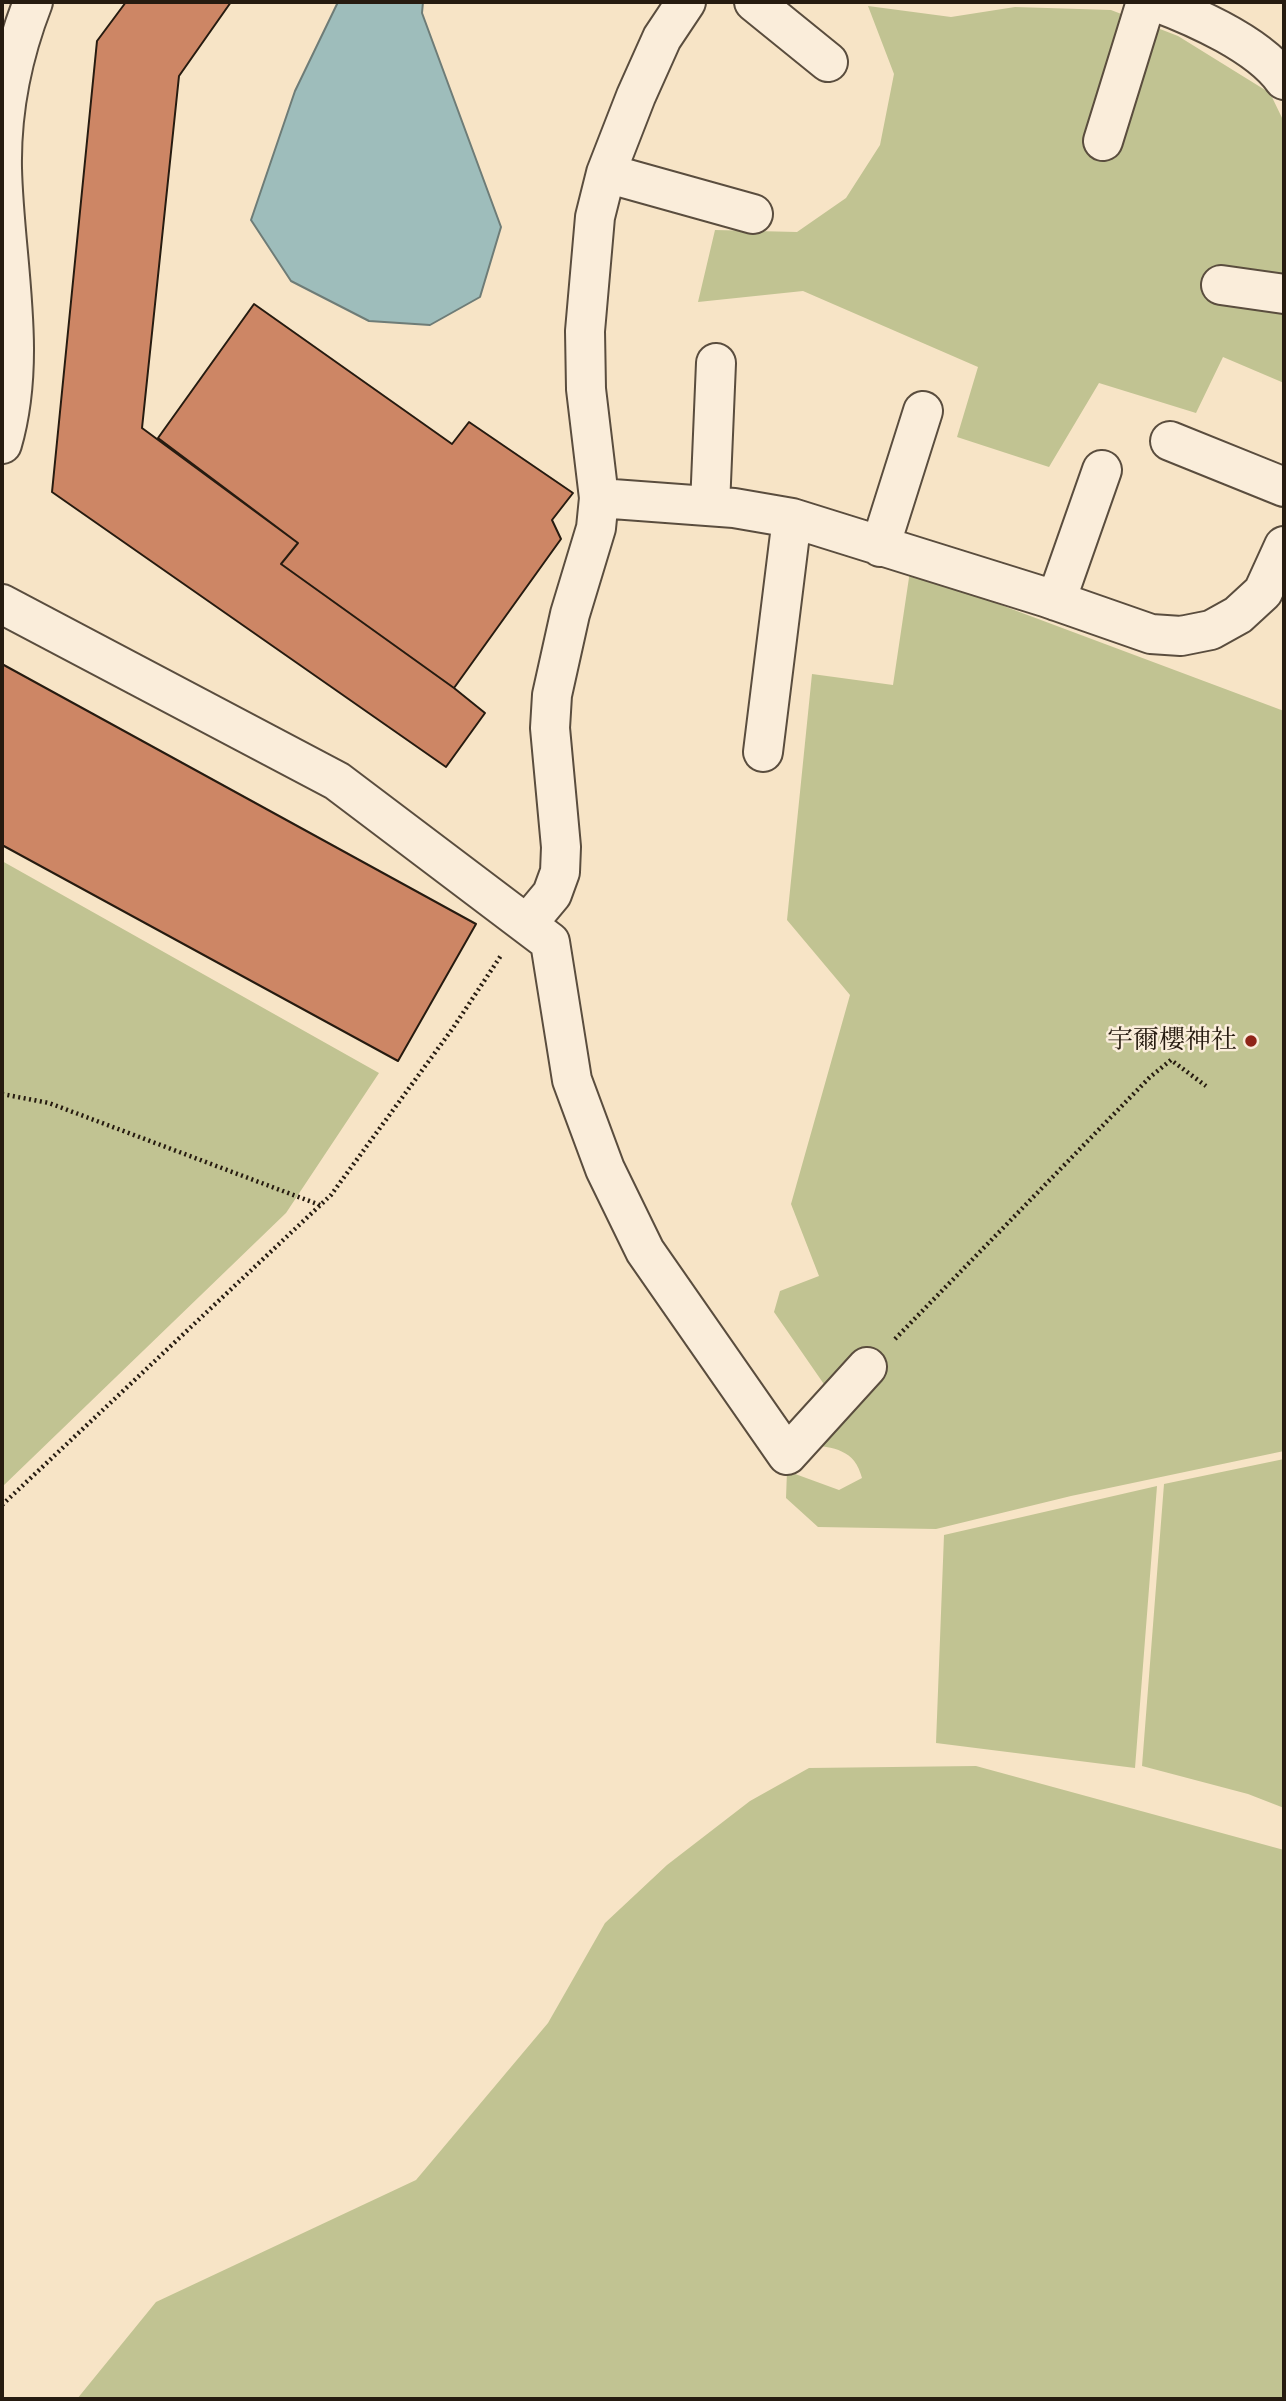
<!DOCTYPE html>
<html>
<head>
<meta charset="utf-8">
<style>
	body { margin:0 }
	#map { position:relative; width:1286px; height:2401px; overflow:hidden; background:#f7e4c6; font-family:"EB Garamond",serif }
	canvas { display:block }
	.frame { position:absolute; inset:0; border:4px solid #261b10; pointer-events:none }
</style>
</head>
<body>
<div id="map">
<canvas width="1286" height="2401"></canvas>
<div class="frame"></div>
</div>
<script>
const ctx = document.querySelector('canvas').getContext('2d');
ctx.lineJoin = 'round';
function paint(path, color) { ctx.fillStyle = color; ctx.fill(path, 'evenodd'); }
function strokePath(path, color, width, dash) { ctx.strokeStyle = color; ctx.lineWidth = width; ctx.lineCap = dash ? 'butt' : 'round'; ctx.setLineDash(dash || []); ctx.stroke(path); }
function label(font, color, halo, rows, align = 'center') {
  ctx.font = font + ' "EB Garamond","Noto Serif JP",serif'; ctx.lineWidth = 5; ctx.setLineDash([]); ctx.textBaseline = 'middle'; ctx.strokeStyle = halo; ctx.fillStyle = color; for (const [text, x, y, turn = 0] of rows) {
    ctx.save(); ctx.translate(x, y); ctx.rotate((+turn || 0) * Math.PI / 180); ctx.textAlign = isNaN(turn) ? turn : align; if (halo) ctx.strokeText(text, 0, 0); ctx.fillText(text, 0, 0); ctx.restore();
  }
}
const green = new Path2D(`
	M868,6L951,17L1015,7L1111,10L1178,36L1270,93L1284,122V383L1223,357L1196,413L1099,383L1049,467L957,437L978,367L803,291L698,302L715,230L797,232L846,198L880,145L894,74Z
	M910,571L1284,711V1451L1071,1496L936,1529L818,1527L786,1498L787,1471L839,1490L862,1478C855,1449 834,1448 808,1444L828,1390L774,1312L780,1291L819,1276L791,1204L850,995L787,920L812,674L893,685Z
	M2,861L379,1073L286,1213L2,1487Z
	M1284,1459V1808L1248,1794L1142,1766L1164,1484Z
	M1157,1486L1135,1768L936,1743L944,1535Z
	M976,1766L1284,1850V2399H77L156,2302L416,2180L548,2023L605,1923L667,1865L750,1801L809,1768Z`);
const water = new Path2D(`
	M338,2H423L422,13L501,227L480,297L430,325L369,321L291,281L251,220L295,91Z`);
const building = new Path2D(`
	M126,2H231L179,76L142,428L298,543L281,564L454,688L485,713L446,767L52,492L97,41Z
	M254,304L452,444L469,422L573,493L552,520L561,539L454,688L281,564L298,543L158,438Z
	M2,664L476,924L398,1061L2,845Z`);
const path = new Path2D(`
	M2,1094L49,1103L320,1205
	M895,1339L1150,1077L1171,1060L1206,1086
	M2,1505L331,1195L453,1028L502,954`);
const minor = new Path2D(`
	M754,2L828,62
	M1156,2C1196,17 1259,45 1284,80
	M1103,141L1146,2
	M606,173L753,214
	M1221,285L1284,294
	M1170,441L1284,487
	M2,444C28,355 4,259 2,168C1,109 12,56 33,2
	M599,498L734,508L792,518L1045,597L1151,634L1181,636L1211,630L1238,615L1263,592L1284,546
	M710,506L716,363
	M880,547L923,411
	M1056,601L1102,470
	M2,604L337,781L550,942L572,1080L605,1169L645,1251L787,1455L867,1367
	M763,752L792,518
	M527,924L552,894L560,872L561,847L550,728L552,695L570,614L596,528L599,498L586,389L585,331L595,217L606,173L636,96L662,38L686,2`);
const markers = [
	[1251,1041,7,"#8f2418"]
];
const poiNames = [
	["宇爾櫻神社",1237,1041]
];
paint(green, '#c1c392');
paint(water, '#9ebdbb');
strokePath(water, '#6e7c77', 2);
paint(building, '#cd8665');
strokePath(building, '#261b10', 2);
strokePath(minor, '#5a4d3e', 42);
strokePath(path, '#261b10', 4.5, [2, 3.5]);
strokePath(minor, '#faedda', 38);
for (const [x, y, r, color] of markers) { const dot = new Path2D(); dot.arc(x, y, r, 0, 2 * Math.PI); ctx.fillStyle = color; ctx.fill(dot); strokePath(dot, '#faedda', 2.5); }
label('26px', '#261b10', '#faedda', poiNames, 'right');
</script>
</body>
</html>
